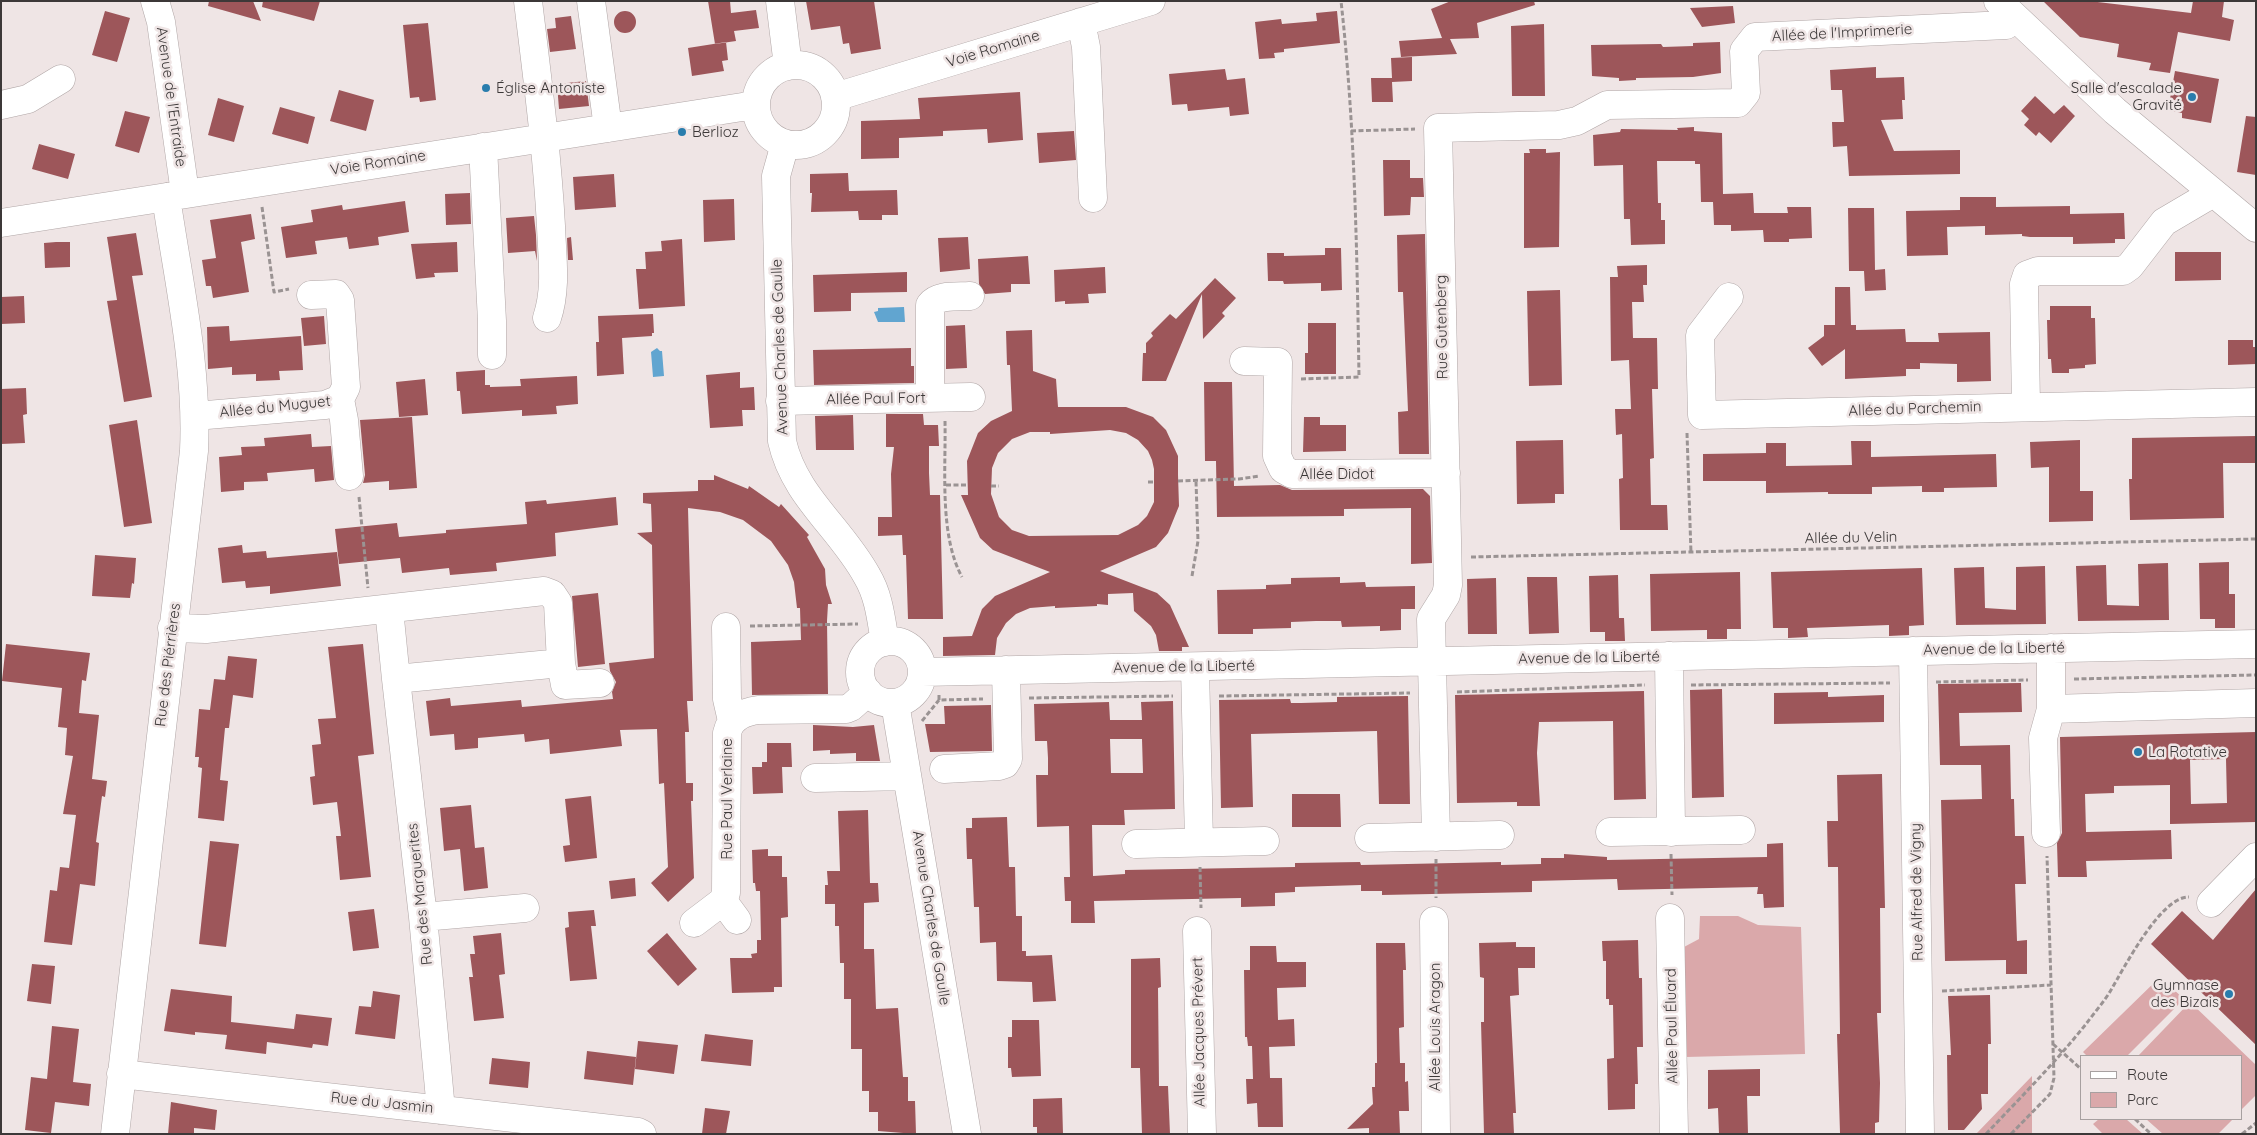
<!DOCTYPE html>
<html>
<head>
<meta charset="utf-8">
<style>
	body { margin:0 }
	#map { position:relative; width:2257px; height:1135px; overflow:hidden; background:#efe5e5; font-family:Quicksand,sans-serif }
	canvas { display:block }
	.frame { position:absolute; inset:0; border:2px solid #3c3838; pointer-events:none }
	.legend { position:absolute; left:2080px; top:1055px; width:162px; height:65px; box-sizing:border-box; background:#efe5e5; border:1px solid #a7a0a0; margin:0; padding:6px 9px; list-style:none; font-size:15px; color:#3c3838 }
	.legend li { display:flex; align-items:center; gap:10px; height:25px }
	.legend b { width:25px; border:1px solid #a7a0a0 }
</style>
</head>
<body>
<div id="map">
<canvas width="2257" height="1135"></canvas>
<div class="frame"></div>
<ul class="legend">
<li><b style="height:6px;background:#fff"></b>Route</li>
<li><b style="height:14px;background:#daa8aa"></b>Parc</li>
</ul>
</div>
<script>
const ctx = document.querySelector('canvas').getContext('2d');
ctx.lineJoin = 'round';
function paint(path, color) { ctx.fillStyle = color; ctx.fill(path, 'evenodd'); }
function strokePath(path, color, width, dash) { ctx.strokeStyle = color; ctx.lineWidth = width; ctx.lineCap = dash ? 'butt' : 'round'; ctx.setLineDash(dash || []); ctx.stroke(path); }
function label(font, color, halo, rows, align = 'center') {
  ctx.font = font + ' Quicksand,sans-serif'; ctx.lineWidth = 5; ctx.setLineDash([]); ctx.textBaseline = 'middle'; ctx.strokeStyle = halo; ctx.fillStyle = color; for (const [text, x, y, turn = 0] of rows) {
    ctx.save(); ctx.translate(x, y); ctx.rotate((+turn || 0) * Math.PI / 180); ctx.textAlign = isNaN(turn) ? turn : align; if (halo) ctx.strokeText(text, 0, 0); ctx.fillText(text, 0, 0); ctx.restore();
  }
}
const green = new Path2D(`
	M1700,916H1738L1758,925L1801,927L1805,1054L1686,1057L1684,947L1699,939Z
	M2160,977L2184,999L2127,1056H2087L2083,1052Z
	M2190,1002L2256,1065V1095L2241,1110V1056H2138Z
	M2032,1076V1134H1976Z
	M2099,1119H2126L2143,1134H2103L2093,1124Z
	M2146,1119H2233L2218,1134H2163Z`);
const water = new Path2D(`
	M904,307L905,322H878L874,312L878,311V308Z
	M657,348L660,351H662L664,376L653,377L651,352Z`);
const building = new Path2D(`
	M209,1H253L261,21L208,6Z
	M263,1H320L314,21L262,7Z
	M708,1H730L731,13L756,10L759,28L734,31L736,41L715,44Z
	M806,1H874L881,49L851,54L849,43L843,44L840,26L811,30Z
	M1451,1H1534L1535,5L1477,23L1479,38L1450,39L1457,54L1401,57L1399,41L1442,38L1431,9Z
	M2043,1H2089L2191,13L2193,1H2224L2222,17L2234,20L2230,41L2178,32L2170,73L2149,70L2151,63L2117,57L2119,44L2080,37Z
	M1733,6L1735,23L1702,27L1690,8Z
	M614 22a11 11 0 1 1 22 0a11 11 0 1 1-22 0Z
	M105,11L130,18L117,62L92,55Z
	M1337,11L1340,43L1284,49V52L1274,53L1275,58L1259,59L1255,22L1281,19L1282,24L1317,21L1316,13Z
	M571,16L576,49L550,52L547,29L556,28L555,18Z
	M428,23L436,100L420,102L419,97L410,98L403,25Z
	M1544,24L1545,96H1512L1511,26Z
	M726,42L728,60L722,61L724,71L692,76L688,48Z
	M1720,42L1721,73L1693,77L1636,78V80L1619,81V78L1592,76L1591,45L1661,44L1663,47L1693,46V43Z
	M1412,57V81L1392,82L1393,102H1372L1371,78H1392L1391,58Z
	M1876,67V78L1904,77L1905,100H1902L1903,119L1881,120L1894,151L1960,150V174L1849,176L1847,146L1833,147L1832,122H1844L1842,90H1831L1830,70Z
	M1225,69L1227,80L1245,78L1249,114L1230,116L1229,107L1188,111L1187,104L1172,105L1169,74Z
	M2175,71L2219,79L2211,123L2182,118V113L2168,110Z
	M586,81L589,106L559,109L557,84Z
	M339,90L374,100L366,131L330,121Z
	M1020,92L1023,140L988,143L987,129L943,131V136L899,138V158L861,159V121L920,119L918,98Z
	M2035,96L2054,114L2064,105L2075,116L2051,143L2039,132L2036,136L2024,125L2029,119L2021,111Z
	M218,98L244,106L234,142L208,135Z
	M280,107L315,117L308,144L272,134Z
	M125,111L150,117L139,153L115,146Z
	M2246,116L2256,117V175L2237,172Z
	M1694,127V131L1722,133L1723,194L1753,193L1754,213H1788L1787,207H1811L1812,238L1789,239V242H1764L1763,230L1731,231V225H1714L1713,202H1701L1700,164H1695V161H1657L1658,203H1661V220H1665V244L1631,245L1630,219H1624L1623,165L1594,166L1593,135L1620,132L1621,129L1678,130L1677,128Z
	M1074,131L1076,160L1039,163L1037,133Z
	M39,144L75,154L68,179L32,169Z
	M1529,149H1546V153L1560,152L1559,247L1524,248V153H1530Z
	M1383,160H1410V178H1423L1424,197H1411L1410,215L1384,216Z
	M848,173L849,191L897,190L898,215H882V220H859L858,211L811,212L812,193H810V174Z
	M614,174L616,207L575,210L573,177Z
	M470,193L471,224L446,225L445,194Z
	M1960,197H1996V207L2070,206V214L2124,213L2125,239H2115V243L2073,244V237H2030L2022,236V234L1985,235V226L1947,227L1948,255L1907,256L1906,211L1960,210Z
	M734,199L735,240L704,242L703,200Z
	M405,201L409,232L378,237L379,245L349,249L347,237L315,241L317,254L286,258L281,227L313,222L311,210L342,205L343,210Z
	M1848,208H1874L1875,270L1885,269L1886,290L1865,291L1864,271H1849Z
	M251,214L255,239L241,242L249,292L213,298L211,286H206L202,260L216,258L210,220Z
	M534,216L536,235L537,261L535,251L508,253L506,218Z
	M136,233L143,275L132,276L152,397L124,402L107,301L117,300L107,237Z
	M1425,234L1429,454H1399L1398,412L1408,411L1403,292H1398L1397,235Z
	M571,237L573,260H568L567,238Z
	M968,237L970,269L940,272L938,238Z
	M682,239L685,306L639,309L636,269H646L645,252L662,251L661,241Z
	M56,242H70V267L45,268L44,243Z
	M457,242L458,272L434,273L435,277L416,279L411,244Z
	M1325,248H1341L1342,290L1321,291V283L1284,284L1283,281H1268L1267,253H1284V256L1325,255Z
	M2175,252H2221V280L2175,281Z
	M1028,256L1030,284H1011V292L985,294L979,284L978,259Z
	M1647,265V285H1643L1644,302H1632L1633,338H1657L1658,389H1652L1654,458L1650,459L1651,505H1667L1668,530H1620L1619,479L1623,478L1622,434L1616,435L1615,409H1631L1629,360L1611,361L1610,277H1618L1617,266Z
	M1105,267L1106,293L1088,294L1089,303L1065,304V301L1055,302L1054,270Z
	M907,272V292L851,293V311L814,312L813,275Z
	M1215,278L1236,298L1222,313L1225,316L1203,339L1202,294L1166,381H1142L1143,353H1146V343L1153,336L1151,333L1170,314L1176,319Z
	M1835,287H1850L1851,325H1856V330L1905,329L1906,342H1939L1938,333L1990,332L1991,381L1957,382V364L1920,363V369H1906V376L1845,379V349L1822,366L1808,348L1824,336V325H1835Z
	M1560,290L1562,385L1529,386L1527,291Z
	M24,296L25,323L1,324V297Z
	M2050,306H2091V318H2095L2096,364L2085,365V368L2069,369V373H2052L2051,359H2048L2047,320H2050Z
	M653,314L654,333H652V336L622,338L624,374L597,376L596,342H599L598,316Z
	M324,316L326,344L304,346L301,318Z
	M1308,323H1336V374H1305V353H1308Z
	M965,325L967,368L946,369V326Z
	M229,326L230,341L301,336L303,370L279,371L280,380L256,381V374L232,375V367L208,369L207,327Z
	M1032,330L1033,371L1056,379L1058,407H1126L1153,417L1166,430L1178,456V475L1179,506L1168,533L1156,547L1100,571L1157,593L1170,605L1189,647H1182V651H1159L1156,635L1151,626L1134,611L1133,593L1108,594V605L1097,604V606L1055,608V606L1030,608L1016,614L1006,623L997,638L995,655L943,656V637L972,636L982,609L995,596L1050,572L993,550L980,538L961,495H968L967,461L978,433L991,421L1012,411L1010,365H1007L1006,331ZM1110,430L1126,433L1138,440L1148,451L1152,460L1154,469V502L1147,516L1138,525L1118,535L1029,536L1012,530L999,517L991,494L992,468L998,453L1012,439L1030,432H1050V434Z
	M2228,340H2253V347H2256V364L2228,365Z
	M911,348V366H914V383L814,385L813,350Z
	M485,370V385H490V387L521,386L520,379L577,376L578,404L556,406L557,414L522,416V410L462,414L460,391H457L456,372Z
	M740,372V388L754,387L755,410H742L743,426L710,428L706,375Z
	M425,379L428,415L399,417L396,382Z
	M1204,382H1232L1234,486L1280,485L1292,490L1423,489L1430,496L1432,563L1411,564V508L1344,509V516L1217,517L1216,461H1205Z
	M26,388L27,414L23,415L25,443L1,444V389Z
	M886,414H923L924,425H938L939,446H929V473L930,495H940L943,619H908L906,555H903L902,535L878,536V517H892L891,474L894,447H886Z
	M853,415L854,450H816L815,416Z
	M412,417L417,488L389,490V481L363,483L365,475L360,420Z
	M1304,417H1320V425H1346V451L1303,452Z
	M137,420L152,523L124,527L109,425Z
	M311,434L312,447L331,446L334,480L315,482L314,469L267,473L268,481L244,482V490L221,492L219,457L242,455L241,447L265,446L264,438Z
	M2255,436L2256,463H2223L2224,518L2130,520L2129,479H2132V438Z
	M1563,440L1564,494H1555V503L1517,504L1516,441Z
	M2080,440V491H2093V521L2049,522V467L2031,468L2030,442Z
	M1851,441H1871V457L1996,454L1997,487L1944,488V492H1922V486L1872,487V494H1828V492L1766,493V481H1703V454L1766,453V443H1786V466L1852,465Z
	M714,475L748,489L749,486L779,507L781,504L809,535L807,537L825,569L826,585L832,604H828L827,621L828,694L752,695L751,642L801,640L800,608H797L794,582L788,565L771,541L743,520L720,512L688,508L693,701H687L689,732H685L686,783H693V801H691L694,878L668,902L651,883L668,867L664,783L659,784L657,729L620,730L622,746L569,752L550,754L549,739L525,742L524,734L478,738V748L455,750L454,734L430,736L426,701L450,698L451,706L521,700L522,707L613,699L612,692L616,682L610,671L609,663L654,658L652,545L637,533L652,532L651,504L643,503V493L698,491V480H714Z
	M616,497L618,525L555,533L556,556L496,563L497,571L450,575L449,568L402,573L400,558L339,564L335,529L397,523L399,537L446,533V530L527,524L525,502L546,500L547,504Z
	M242,545L243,553L266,551L267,558L337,552L341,586L270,594V586L246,588L245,581L222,583L218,548Z
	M95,555L136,558L134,584L132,583L130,598L92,596Z
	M2229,562V594H2235V628H2215V619H2200L2199,563Z
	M2168,563L2169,620L2078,621L2076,566L2106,565L2107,605L2139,606L2138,564Z
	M2045,566L2046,624L1956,625L1954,568L1984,567L1985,608L2016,610V567Z
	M1922,568L1924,625L1909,626V635L1889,636V625L1807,628L1808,637L1788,638V628H1773L1771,572Z
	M1740,572L1741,629H1727V639H1707V630L1651,631L1650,574Z
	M1618,575L1619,618H1624L1625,641H1605V632H1590L1589,576Z
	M1340,577V583L1365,582L1366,587L1415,586V609H1401V630L1380,631V626L1342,627L1341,621H1316L1291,622V628L1253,629V634H1218L1217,590L1266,589V585L1291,584V578Z
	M1527,577H1557L1559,633L1529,634Z
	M1496,578L1497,634H1468L1467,579Z
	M598,593L605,664L578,667L572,596Z
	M6,644L90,653L86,681L82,680L79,713L99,715L92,779L107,781L105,797L102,796L96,842L99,843L95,886L80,884L72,945L44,942L50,890L57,891L60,867L69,868L76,815L63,814L73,756L65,755L67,728L58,727L62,688L2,681Z
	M363,644L374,754L358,756L371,877L340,880L336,836H341L337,802L313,805L310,777L315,776L312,745L321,744L318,719L336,718L328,647Z
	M228,656L257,659L253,698L233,695L229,728H225L220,780L228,781L224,821L198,818L202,768L198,767L199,757H195L199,709L210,710L214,679L225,680Z
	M2021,683L2022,712L1959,713L1960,746L2010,745L2011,799H2014L2015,836H2024L2026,884H2015L2017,941L2027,940V974H2006V960L1945,961L1941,800L1982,799L1981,765H1940L1938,684Z
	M1722,689L1724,797L1692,798L1690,690Z
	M1644,691L1646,799L1614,800L1613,721L1539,722L1537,753L1540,806H1517V802L1457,803L1455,695Z
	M1828,692V697L1884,695V722L1774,724V693Z
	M1408,696L1410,804H1379L1377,731L1251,734L1253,807L1221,808L1219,700L1290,699L1291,703H1301L1337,702V697Z
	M1173,701L1175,809L1124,810L1125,825H1092L1093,876L1125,874V870L1295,867V863L1360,862L1361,865L1501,862V865L1541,864V858H1564V854L1607,857V860L1767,857V844L1783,843L1784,907L1764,908L1763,894H1757L1758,887L1618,890L1617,879L1532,881V892L1382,895V891H1361V885L1295,887V892L1275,893V906L1241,907V898L1094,901L1095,923H1071V901H1065L1064,877H1070L1069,826L1037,827L1036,775H1048V758L1047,741H1035L1034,704L1109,702L1110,720H1142L1141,702ZM1110,739H1142L1143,773H1111Z
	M991,705L992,751L930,752L925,724H945L944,706Z
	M813,725L853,727L874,725L880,761H856V753L830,754V750L813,751Z
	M2256,732V822L2170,824V785L2114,786V793L2085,794L2086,832L2171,830L2172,859L2086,861L2087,877H2058L2057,843L2062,833L2060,737ZM2226,759L2227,803L2191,804L2190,760Z
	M767,743H791L792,767H782L783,793L753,794L752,767H762V762H767Z
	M1882,774L1885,908H1880L1881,1013H1877L1880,1083L1879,1122L1875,1123V1133H1840L1837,1034H1840L1838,867H1828L1827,821H1838L1837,775Z
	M1292,794H1340L1341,827H1292Z
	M591,796L597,858L565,862L563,846L570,845L565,799Z
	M471,805L475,848L484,847L488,888L464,891L460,849L444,851L440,808Z
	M868,810L870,883H878L879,902L864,903V949H874L876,1009L898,1008L903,1077H908V1101H915L916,1134L878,1131V1112H869V1091H862V1049H851V999H844V963H840L839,926H835V904H825V885H828L827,871H840L838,811Z
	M1007,817L1009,867H1015L1016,916H1022V951H1026V956L1052,955L1056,1001L1033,1002L1032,982L997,981L996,942L980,943L979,907H974L972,859H967L966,828H972V818Z
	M210,841L239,844L226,947L199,944Z
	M768,849V856H782V877H787L788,917L781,918L782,987H774V992L732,993L730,958H752L751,954L757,953V940H761L760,891H756L755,883H753L752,850Z
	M635,878L636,896L611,899L609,881Z
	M2256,889V1045L2151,944L2182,911L2213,940Z
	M374,909L379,948L353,951L348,912Z
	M594,910L596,926H591L597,979L570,981L565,928L569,927L568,912Z
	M501,933L505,974L499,975L504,1018L474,1021L469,977H473L470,954H475L473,936Z
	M667,933L697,969L678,986L647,951Z
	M1638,940L1639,978H1642L1643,1047H1637L1638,1084H1635V1109L1608,1110L1607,1059L1614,1058L1613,1005H1609V999H1606V961H1603L1602,941Z
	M1516,942V947H1535V968H1518L1519,995L1510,996L1516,1113H1513L1514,1134H1484L1481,1022H1484V978L1480,977L1479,943Z
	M1376,943H1405L1406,970H1403L1404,1027L1399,1028L1400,1063H1405V1082L1408,1081L1409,1111H1399L1400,1134H1369V1128L1347,1129L1373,1104L1372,1087H1375V1063H1377Z
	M1250,946H1276L1277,962H1306V987L1277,988L1278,1020L1294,1019L1295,1046L1269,1047L1270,1078H1282L1283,1127H1258L1257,1103L1247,1104L1246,1079H1253L1252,1046H1248L1247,1037H1245L1244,970H1250Z
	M1160,958L1161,987L1158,988L1159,1086H1168L1170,1134H1142L1140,1068H1131V959Z
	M32,964L55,966L51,1004L27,1001Z
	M171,989L232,996L231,1022L294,1029L296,1014L332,1018L328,1046L313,1044L312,1048L267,1042L266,1054L225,1049L227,1035L195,1032V1035L164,1031Z
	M373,991L400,995L395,1039L355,1034L359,1006L371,1007Z
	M1990,995L1991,1044H1988V1094H1981L1982,1109L1964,1130H1948L1947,1055H1951L1948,996Z
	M1012,1020H1039L1041,1076L1012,1077L1011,1068H1008V1037H1012Z
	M52,1026L79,1029L73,1082L91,1084L89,1106L55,1102L51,1133L25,1130L31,1077L47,1079Z
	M705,1034L753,1040L751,1066L701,1061Z
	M638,1041L678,1045L674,1074L635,1069Z
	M587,1051L636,1057L633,1085L584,1079Z
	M492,1058L530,1062L528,1088L489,1084Z
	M1760,1069V1096H1747L1748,1134H1719L1718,1108L1708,1109V1070Z
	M1062,1098L1063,1134H1037V1127H1033V1099Z
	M171,1102L217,1110L215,1130L194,1128V1134H168Z
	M705,1108L730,1111L726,1134H702Z`);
const path = new Path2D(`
	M1351,131L1415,129
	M262,207L274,292L289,289
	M1301,379L1359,377C1357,252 1355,126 1341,1
	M945,421C946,469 939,535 962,577
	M1687,433L1691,553
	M1178,481L1239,479L1260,476
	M1148,482H1155
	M946,485H968
	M991,486H999
	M359,497L368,588
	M1471,557L2256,539
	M1192,576L1198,541L1196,481
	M750,626L858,624
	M2074,679L2256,675
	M1936,682L2028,680
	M1691,685L1890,683
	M1457,692L1645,685
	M939,695V700L983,699
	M1219,696L1410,693
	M1029,698L1173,696
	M922,721L939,700
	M1671,854L1672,895
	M1436,859V898
	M1200,867L1201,908
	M1942,991L2051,985
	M2053,1044L2081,1069
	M2135,1119L2151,1134
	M1986,1134C2020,1098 2055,1063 2086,1024C2094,1013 2104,1002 2111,990C2124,968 2161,896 2189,897
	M2011,1134L2050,1094L2054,1078L2047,856
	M2242,1134L2256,1123`);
const minor = new Path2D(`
	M155,1L161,22L185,193
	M528,1C537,76 547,151 551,226C552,257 557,288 547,318
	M591,1L608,128
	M780,1L788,66
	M1998,1L2115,111L2256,228
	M1081,22L1086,47L1093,198
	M756 105a40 40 0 1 1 80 0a40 40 0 1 1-80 0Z
	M835,97L1151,1
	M1,105L28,99L61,79
	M785,144L776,176L782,441C794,496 841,528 867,576C879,596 881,619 885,642
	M483,147L492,321V355
	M1,223L755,105
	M1729,297L1700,335L1702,415L2256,402
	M1244,361L1278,362L1277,456L1283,469L1292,474L1446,473
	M930,398V305C938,294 958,297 970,296
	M340,399L344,420L349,476
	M780,401L971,397
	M2026,406L2024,284L2027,275L2038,271H2123L2130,266L2164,222L2203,199L2210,192
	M195,416L325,405L340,399L346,387L340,300L336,294L311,295
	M389,609L396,679
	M726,627L727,699L732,721
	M172,628L206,629L544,591L552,594L558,603L561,663L396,679L423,917L441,1110
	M860 672a31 31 0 1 1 62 0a31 31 0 1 1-62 0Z
	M2051,648V709L2256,703
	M1913,651L1920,1134
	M1669,656L1671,832
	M561,663L565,685L600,683
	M1195,667L1199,842
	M922,672L2256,644
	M895,703L967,1134
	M944,769L999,766L1005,764L1008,759L1006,670
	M815,778L907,776
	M1610,832L1741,830
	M2046,833L2043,738L2051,709
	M1436,837L1431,619L1446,595L1448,585L1438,128L1559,125L1577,121L1607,105L1738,103L1746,93L1744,51L1755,37L2006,25L2014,17
	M1369,838L1500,835
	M1136,844L1265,841
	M723,901L737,920
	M2211,903L2256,857
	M423,917L525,908
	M1670,918L1674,1134
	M1434,921L1436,1134
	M694,923L723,901L726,893L727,733C730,718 744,712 758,710L846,709L851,707L868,692
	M1197,931L1202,1134
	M121,1074L638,1132L642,1134
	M115,1134L194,451C198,366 178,280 166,197`);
const markers = [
	[486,88,5,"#297dad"],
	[2192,97,5,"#297dad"],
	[682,132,5,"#297dad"],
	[2138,752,5,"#297dad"],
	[2229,994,5,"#297dad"]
];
const streetNames = [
	["Allée de l'Imprimerie",1842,33,-3],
	["Voie Romaine",993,49,-17],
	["Avenue de l'Entraide",171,97,82],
	["Voie Romaine",378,163,-9],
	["Rue Gutenberg",1442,327,-91],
	["Avenue Charles de Gaulle",780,347,-92],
	["Allée Paul Fort",876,399,-1],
	["Allée du Muguet",275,407,-6],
	["Allée du Parchemin",1915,409,-2],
	["Allée Didot",1337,474],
	["Allée du Velin",1851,538,-1],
	["Avenue de la Liberté",1994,649,-1],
	["Avenue de la Liberté",1589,658,-1],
	["Rue des Piérrières",168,665,-83],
	["Avenue de la Liberté",1184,667,-1],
	["Rue Paul Verlaine",727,799,-90],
	["Rue Alfred de Vigny",1917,892,-91],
	["Rue des Marguerites",420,894,-96],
	["Avenue Charles de Gaulle",931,918,81],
	["Allée Paul Éluard",1672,1026,-91],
	["Allée Louis Aragon",1435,1027,-90],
	["Allée Jacques Prévert",1199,1032,-91],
	["Rue du Jasmin",382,1103,6]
];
const poiNames = [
	["Église Antoniste",496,88],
	["Salle d'escalade",2182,88,"right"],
	["Gravité",2182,105,"right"],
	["Berlioz",692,132],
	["La Rotative",2148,752],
	["Gymnase",2219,985,"right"],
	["des Bizais",2219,1002,"right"]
];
paint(green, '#daa8aa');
paint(water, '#61a5d0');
paint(building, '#9d565a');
strokePath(minor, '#b0a6a6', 29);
strokePath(path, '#9a9393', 3, [5, 2.5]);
strokePath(minor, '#fff', 28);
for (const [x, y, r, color] of markers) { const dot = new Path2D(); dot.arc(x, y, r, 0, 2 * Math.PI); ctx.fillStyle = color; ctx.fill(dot); strokePath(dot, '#efe5e5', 2); }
label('15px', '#3c3838', '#efe5e5', streetNames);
label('15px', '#3c3838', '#efe5e5', poiNames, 'left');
</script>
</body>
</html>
